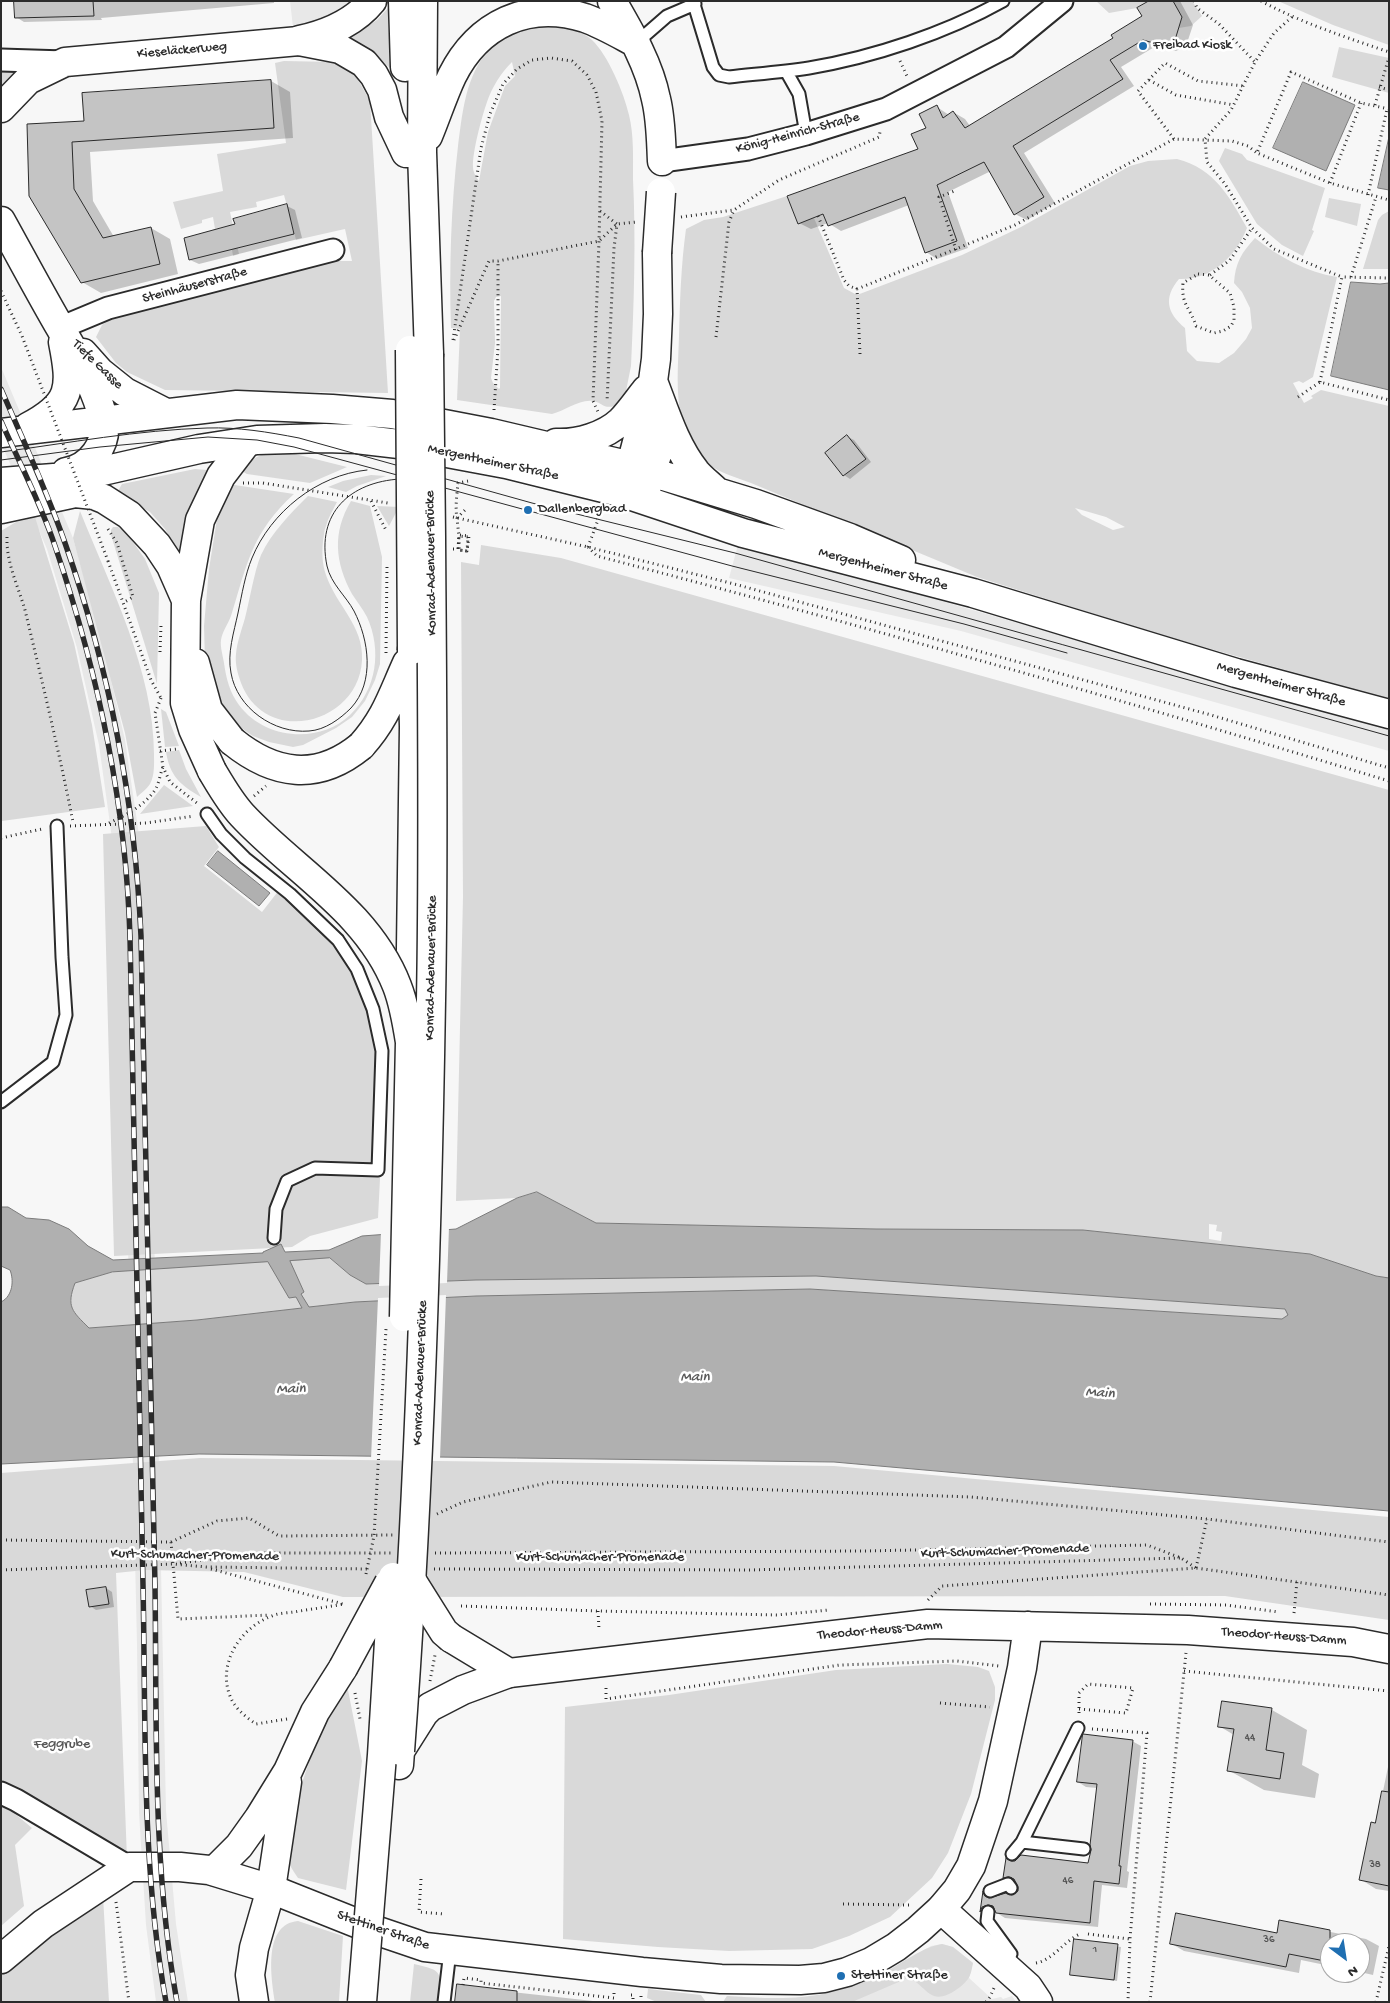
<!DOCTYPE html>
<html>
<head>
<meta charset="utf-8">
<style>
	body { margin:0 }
	#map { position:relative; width:1390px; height:2003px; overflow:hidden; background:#f7f7f7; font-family:"Gochi Hand",sans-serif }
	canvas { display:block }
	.frame { position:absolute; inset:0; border:2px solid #2b2b2b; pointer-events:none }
	.north { position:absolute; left:1320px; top:1933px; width:50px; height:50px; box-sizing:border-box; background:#fff; border:1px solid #aaa; border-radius:50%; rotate:149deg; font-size:14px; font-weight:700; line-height:20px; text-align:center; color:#2b2b2b }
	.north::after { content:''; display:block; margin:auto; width:18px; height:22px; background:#1f6fb2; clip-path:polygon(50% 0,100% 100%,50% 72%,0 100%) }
</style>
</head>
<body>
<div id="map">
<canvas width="1390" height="2003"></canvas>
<div class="frame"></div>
<div class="north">N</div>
</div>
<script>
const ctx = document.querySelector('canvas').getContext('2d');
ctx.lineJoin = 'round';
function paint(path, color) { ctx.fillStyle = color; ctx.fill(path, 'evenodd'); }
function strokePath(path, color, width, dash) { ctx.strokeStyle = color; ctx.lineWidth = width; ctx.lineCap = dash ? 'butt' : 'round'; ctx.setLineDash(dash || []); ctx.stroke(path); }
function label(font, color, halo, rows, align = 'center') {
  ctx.font = font + ' "Gochi Hand",sans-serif'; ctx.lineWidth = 5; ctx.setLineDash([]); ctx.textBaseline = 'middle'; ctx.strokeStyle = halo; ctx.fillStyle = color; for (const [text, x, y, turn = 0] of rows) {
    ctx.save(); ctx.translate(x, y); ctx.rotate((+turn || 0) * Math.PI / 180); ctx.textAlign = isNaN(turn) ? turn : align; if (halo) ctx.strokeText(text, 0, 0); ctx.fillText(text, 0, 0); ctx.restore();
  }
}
const built = new Path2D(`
	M290,1H358L294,36Z
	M1,367L73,538L102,641L125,740L143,862L148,935L166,1811L176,1924L188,2002H156L146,1925L139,1813L137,1645L121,938L116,867L99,745L77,648L47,549L1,443Z
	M739,541L969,609L1389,729V751L961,631L729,578Z
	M942,1944L953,1947L973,1963L969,1978L992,1999L1001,1997L1003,1999L1012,1996L1016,2002H723L727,1996L780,1999L810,1997L839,1991L893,1968L931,1946Z`);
const green = new Path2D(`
	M1096,1H1149L1137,8L1109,13Z
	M1173,1H1192L1202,16L1191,26L1179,28L1182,17Z
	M1278,1H1389V45L1333,25Z
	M388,8L390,68L367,48L348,38L377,20Z
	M553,23C565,27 582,31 592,40C608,55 624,93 629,115C634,135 633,158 633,179C636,241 634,304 631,366L626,391L615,406C603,409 603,403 593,401C579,399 565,411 552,414L457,400L460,329L451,328C449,268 451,207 458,146C462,116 465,81 484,56C503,30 524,28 553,23ZM512,62L515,76L505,86L488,132L479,181C476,177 473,172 473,167C472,153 482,116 487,102C492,87 501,73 512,62ZM501,296L500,388L499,389L493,383L491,378L495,343L494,301L496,297Z
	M1339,47L1389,58V93L1332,77Z
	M284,61L334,62L356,76L370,101L388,393L165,390L127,372L116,363L96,337L102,325L110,317L331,261H352L345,229L296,240L284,195L256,202L257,207L230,212L239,254L233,256L228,226L215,229L213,217L202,220V223L181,229L173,202L223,191L217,154L286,143L275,63Z
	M1,70L17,71V73L1,90Z
	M1225,148L1242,154L1247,160L1325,188L1312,230L1314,231L1303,256L1282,245L1257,224L1219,161Z
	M1177,159C1215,169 1229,196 1247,228C1236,256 1212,280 1179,279C1163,298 1167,313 1185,328L1187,351L1197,361L1219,363L1234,353L1246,339L1252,328L1250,308L1242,292L1234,283C1235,263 1242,252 1255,238C1279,257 1306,272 1337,277L1313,377L1303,383L1299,381L1293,383L1304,403L1313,398L1311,396L1321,390L1389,406V699L1161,635L977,577L751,483C729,475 706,469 693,448C673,416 678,372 679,336C680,300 681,265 686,229L704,220L723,217L787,196L798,223L814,218L844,288L857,295L962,255L1021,227L1130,166L1148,161ZM1075,508L1106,517L1125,527L1113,530L1082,515Z
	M1329,198L1361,204L1357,226L1325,217Z
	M1389,211V269H1363L1378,220L1382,215Z
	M279,450L347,467L310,483L247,474L238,469C251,459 262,453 279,450Z
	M195,469L207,470L201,492L187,571L179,553L165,529L150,512L128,500L118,491L122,484Z
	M371,475L386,476L357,486L346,492L328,487L343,481Z
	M228,484L294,494C252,532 247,564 231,616C228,624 222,632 221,640C220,647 223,656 224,663C226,678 230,693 239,705C265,740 320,744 350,715C377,689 382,650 367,617C363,609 357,602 352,594C335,562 332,533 351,501L370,506L382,557L380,664L375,680L365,701L352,717L336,728L303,745L293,747L269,742L253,736L235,724L221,710L205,662L204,626L209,569L217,519Z
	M308,496L337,502C333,510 328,518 326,526C324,530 324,536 323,541C322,552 322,564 326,575C336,605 364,626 362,660C359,726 260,749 239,677C237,671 235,661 236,654C237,642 242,629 245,618C250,599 254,572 261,555C272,532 290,514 308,496Z
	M377,506L399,507L389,526Z
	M80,511C110,586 154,671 154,754C154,763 155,775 150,784C147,789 141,793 137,797L125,733L73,538Z
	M35,517L74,643L92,725L105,807L2,821L1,531L16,522Z
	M113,527H118L128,535L145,559L159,593L157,684L111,535V530Z
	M481,545L561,558L1389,790V1278L1376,1276L1310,1254L1083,1230L876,1229L596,1223L537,1192L517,1198L456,1201L463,897L461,562L479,565ZM1209,1224L1217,1225L1216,1231L1222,1232L1221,1241L1209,1239Z
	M161,709L166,712L179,746L165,747Z
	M179,750L186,769L201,797C180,785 170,776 166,752Z
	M164,785L193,806L140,814Z
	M206,826L219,847L204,866L262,912L283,885L362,970L385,1080L378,1218L310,1236L292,1247L114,1256L103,834Z
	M330,1258L350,1275L366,1284L476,1280L816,1276L1286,1309L1289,1315L1283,1319L810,1289L476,1296L355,1302L197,1320L89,1328C72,1311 66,1307 75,1283L112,1272Z
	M200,1458L834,1466L1389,1517V1620L1225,1596L343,1597L244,1572L145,1570L116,1573L127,1859L1,1784V1473Z
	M947,1664L978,1667L989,1671L995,1687V1700L971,1794L948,1853L932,1878L890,1917L849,1936L812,1949L729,1951L658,1947L563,1939L565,1707L669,1695L836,1670Z
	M347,1685L362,1761L346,1890L298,1878C293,1870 285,1860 285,1850C285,1842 289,1832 291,1824C302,1776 320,1727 347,1685Z
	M1,1802L32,1828L15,1845L24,1906L1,1926Z
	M103,1896L109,2002H1V1972Z
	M298,1921L343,1936L339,2002H275C271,1977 263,1924 298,1921Z
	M942,1944L953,1947L973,1963C972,1968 971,1975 968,1979C962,1987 945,2000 934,1996C924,1992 919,1981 908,1978L852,2002H723L727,1996C790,2000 822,2001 881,1974C901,1965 919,1948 942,1944Z
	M414,1964C445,1971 441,1972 437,2002H410Z
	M648,1989L701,1995L706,2002H657L647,1998Z`);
const water = new Path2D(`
	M1303,82L1355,105L1326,171L1273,148Z
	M1389,137V190L1378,188Z
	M1351,282L1380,284L1389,283V390L1331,376Z
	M218,851L270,893L259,906L207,865Z
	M537,1192L596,1223L876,1229L1083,1230L1310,1254L1376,1276L1389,1278V1511L834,1462L199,1454L1,1464V1302C13,1296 14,1280 10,1270L1,1266V1207H8L26,1218L49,1220L69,1229L88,1246L113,1260L263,1253V1252L281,1244L285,1252L329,1250L362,1236L456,1229L517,1198ZM330,1258L350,1275L366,1284L476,1280L816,1276L1285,1309L1288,1315L1282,1319L810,1289L476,1296L355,1302L309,1307L301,1294L304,1292L290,1261ZM268,1262L289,1298L296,1297L302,1308L197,1320L89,1328C72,1311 66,1307 75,1283L112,1272Z`);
const pier = new Path2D(`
	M449,1227L447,1283L379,1286L381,1232Z
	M446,1295L440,1459H371L378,1298Z`);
const shadow = new Path2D(`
	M16,1H274V3L101,18L102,20L24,22L16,17Z
	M1151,1H1180L1193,25L1186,46L1176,51L1156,46L1121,67L1134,86L1024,153L1055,203L1027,220L1015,214L991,171L948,192L968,248L937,259L926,252L909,205L841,231L828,223L811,229L799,223L920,150L937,107L949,115L953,112L965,119L970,126L1115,39L1144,17Z
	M271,81L290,92L293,138L90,152L93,201L114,237L151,228L170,239L178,274L101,293L82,282L30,195L85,123L83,94Z
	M287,206L295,210L302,238L199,264L190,260L185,239L236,225Z
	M848,437L854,440L871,462L850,479L844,475L826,453Z
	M106,1588L112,1592L114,1607L96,1610L90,1606Z
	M1272,1710L1307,1730L1302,1765L1319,1774L1315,1798L1264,1790L1228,1770L1234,1735L1219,1726Z
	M1132,1741L1141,1746L1127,1871L1129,1872L1127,1888L1102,1885L1098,1927L1005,1918L997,1913L995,1910L991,1912L989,1915L982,1911L984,1893L992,1899L1013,1897L1019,1892L1020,1886L1016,1881L1013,1882L1005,1877L1012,1863L1089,1864L1093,1850L1097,1788L1086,1787L1078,1782Z
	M1388,1767H1389V1891L1376,1889L1360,1879L1376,1825Z
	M1280,1922L1366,1939L1379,1946L1373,1975L1360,1972V1943H1330V1966L1301,1960L1299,1973L1184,1951L1172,1944L1278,1934Z
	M1075,1941L1121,1947L1117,1981L1071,1975Z
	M458,1986L602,2002H456Z`);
const building = new Path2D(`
	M14,1H93L94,16L15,18Z
	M1149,1H1173L1182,17L1175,40L1164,46L1143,40L1110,60L1123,79L1013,146L1044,197L1014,215L984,162L937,185L957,241L925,253L905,197L828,226L823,214L798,224L787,196L918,149L911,134L926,128L919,114L937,105L943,118L953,111L965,128L1113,38L1111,35L1142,16L1137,8Z
	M271,80L274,128L72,142L74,189L103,238L151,227L160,264L81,283L29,196L27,124L84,121L82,93Z
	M287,204L294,234L189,260L184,238L235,224L233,219Z
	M847,435L866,459L843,476L825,453Z
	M106,1587L109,1604L89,1607L86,1590Z
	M1222,1701L1272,1708L1266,1750L1284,1753L1280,1779L1227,1771L1234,1729L1218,1727Z
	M1083,1734L1133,1740L1119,1866H1121L1119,1884L1094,1881L1090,1923L996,1913L993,1906L988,1905L982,1907L980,1912L983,1891L985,1896L989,1898L1006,1893L1012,1895L1018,1891V1887L1014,1879L1009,1877L1003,1878L1006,1858L1011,1861H1015L1021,1855L1088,1863L1091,1850L1090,1845L1097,1784L1077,1782Z
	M1382,1791L1389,1792V1886L1359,1880L1371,1822L1375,1823Z
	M1176,1913L1277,1933L1279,1920L1330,1930V1962L1289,1954L1286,1967L1170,1944Z
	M1074,1939L1118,1944L1114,1980L1070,1975Z
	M457,1984L517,1991V2002H455Z`);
const path = new Path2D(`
	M1194,1L1197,8L1219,24L1255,62
	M1261,1C1302,23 1345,37 1389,52
	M1292,17L1274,33L1255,62L1231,110L1205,139L1207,162L1225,184L1252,228L1274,249L1342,277
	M900,61L907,76
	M1149,80L1176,95L1234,105
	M1379,87L1389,90
	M1375,105L1389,57
	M1389,109L1361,103L1291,72L1257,153L1330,183L1389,200
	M1174,139L1138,91L1165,63L1198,81L1244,86
	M1330,183L1361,103
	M1368,195L1387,109
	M600,211L617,224L614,248L607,402
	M818,216L844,280L849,286L857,289
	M681,217L734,210L779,180L879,137L880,132
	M956,250L939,197L957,190
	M1198,274L1209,275L1230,293L1234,307V320L1231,326L1223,331L1214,333L1196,326C1190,307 1181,305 1183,283Z
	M1210,275L1230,260L1252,228
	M1351,277L1376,197
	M716,337L729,222L734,210
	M453,340L481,148L490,114L503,84L517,69L532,60L551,58L572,61L587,75L596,92L602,121L599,241L593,401L598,412
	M454,340L489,261H498L599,241L617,224L637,222
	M860,354L857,289L1015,225L1174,139L1232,141L1248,146L1257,153
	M1320,382L1342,277L1389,278
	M1298,397L1320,382L1389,400
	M494,410L498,348V261
	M243,483H263L388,503
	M371,501L387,532
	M453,517L588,547L738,585L1211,715L1389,768
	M457,518L466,509
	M108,529L117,543L133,597L123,603
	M7,537C6,562 18,586 25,610C42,681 59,751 73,822
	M588,547L598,520L594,510
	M588,547L597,556C862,625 1126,701 1389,781
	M453,549H458L459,535L469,536L467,551L458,550L459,536L468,537L467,551L459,550C460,539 458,530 457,518C455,507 457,494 458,483L468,481
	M108,561L151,680L161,698
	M160,652L161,625
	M386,653L387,566
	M161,698L155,713L163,767L170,782L197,803
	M160,751L177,749
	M254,796L266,786
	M109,823C126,815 144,806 155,790C159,784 160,774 163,767
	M70,826L146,823L194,816
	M1,838L42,829
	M437,1514L463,1502L551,1482L971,1497L1207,1519L1389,1542
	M1,1540L171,1542L217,1521L249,1518L279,1536L393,1535
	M171,1542L178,1619L270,1615
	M435,1553L865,1551L1147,1545L1181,1558L1196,1568
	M180,1563L260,1553H391
	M1196,1568L1207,1519
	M211,1569L343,1604
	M434,1569L750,1570L1181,1558
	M1,1570L173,1564L206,1567L370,1569
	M928,1600L942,1586L1196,1568L1389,1595
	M1150,1604L1226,1605L1279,1612
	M461,1606L598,1611L777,1615L829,1610
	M598,1611L599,1629
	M1294,1613L1297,1581
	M1184,1671L1389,1691
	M430,1681L435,1655
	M606,1688V1699L840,1665L957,1661L999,1666
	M355,1693L360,1719
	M940,1703L990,1707
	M1079,1713V1693L1088,1684L1133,1688L1126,1713L1079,1709
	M287,1719L256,1724C246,1717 235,1709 230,1696C217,1663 241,1627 272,1616C278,1613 287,1613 294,1612C311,1609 328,1607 344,1604
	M1092,1729L1147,1733L1130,1939L1128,2002
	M421,1879L419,1912L444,1914
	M116,1902L129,2002
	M843,1904L911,1905
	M1088,1934L1130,1939
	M1036,1963C1053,1960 1064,1941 1080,1934
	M463,1985L464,1978L481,1980V1983L614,1998V1993L617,1994
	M631,1995H633V2002
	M641,2002V1993
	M986,2002L990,1997L994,1988
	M1150,2002L1186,1653
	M1376,2002L1389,1946`);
const service = new Path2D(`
	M693,1L713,67L719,75L729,77C756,74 782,72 809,68C874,57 946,33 1003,1
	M636,43L667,16L695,4
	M786,71L799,94L806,134
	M207,814L221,834L245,858L290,894L338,940L357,969L373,1009L382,1051L378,1170L315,1168L287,1181L276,1209L274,1238
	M1,1102L53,1062L66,1015L62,957L57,826
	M1022,1842L1084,1849
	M1012,1854L1022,1842L1078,1728
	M990,1891L1008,1884L1011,1888
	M988,1912L987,1921L1011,1954
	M444,2002L450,1951`);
const minor = new Path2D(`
	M1,60L65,62
	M662,161L748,149L806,134L886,109L1006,47L1062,1
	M60,328L108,308L333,250
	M1,1793L16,1800L129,1867`);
const tertiary = new Path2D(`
	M941,1909L1028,1987L1038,2002`);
const secondary = new Path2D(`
	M1,108L28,80L65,62L299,41
	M1,221C21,257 40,293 61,329C77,358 96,386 103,419C109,444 90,468 66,472
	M83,353L100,372L125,392L164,412
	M653,381C665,412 675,446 696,472C702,479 710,485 716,491
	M28,427C72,404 72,388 63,342
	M1,433L237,405L332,409L392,414L491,433L631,466L756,504L850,538L901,560
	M556,443C578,444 605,436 621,421C630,412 638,400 646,390
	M1,482L67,477L98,472L199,449L257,440L325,438L356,439L399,444L506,464L623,493L743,533L973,593L1236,673L1389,714
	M626,484L653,381L656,359L658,314L657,253
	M646,489L663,436L658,410
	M451,1638L509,1673L928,1624L1188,1630L1353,1642L1389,1649
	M1,1959L43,1924L129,1867H180L209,1870L271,1889L369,1928L425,1947L642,1972L721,1979L800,1980L824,1978L847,1972L871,1962L896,1947L918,1930L941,1909L957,1890L971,1866L993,1801L1022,1668L1028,1626`);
const primary = new Path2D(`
	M403,1L405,67
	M423,1L422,152L429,354
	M612,1C630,32 649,64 656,99C661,119 661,141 662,161
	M300,40C327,34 354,23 372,1
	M299,41L340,49L364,63L374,75L382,90L389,117L406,153
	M428,136C436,117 443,95 452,76C478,24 528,0 585,18C602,24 619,34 636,43
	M37,479L75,493L94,495L104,499L129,515L157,545L171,566L186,600
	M1,509L75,493
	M195,663L208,710L232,741
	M361,746C386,718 392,696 407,663
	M212,771L193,729L185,703L186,600L200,520L221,476L247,442
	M410,1021L414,727L412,650
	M399,1765L400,1751L424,1713L430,1707L463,1690L509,1673
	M214,1871L239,1846L259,1818L288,1771L315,1712L343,1668
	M254,2002L250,1975L254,1948L271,1889L287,1782`);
const tram = new Path2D(`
	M1,452C69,443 138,430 207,428C238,427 268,432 299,438L532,503L735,553L1389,736
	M1,460L100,447L208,437L257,440L294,447L732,566L964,624L1067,653
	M367,470C317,475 271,512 252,558C245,575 242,594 238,613C234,632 227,653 231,673C237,708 274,734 309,731C325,730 340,719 351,708C375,682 369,640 354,611C346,596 331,584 327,566C316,513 350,482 400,479`);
const rail = new Path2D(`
	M1,389C23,440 47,491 65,543C109,668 135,803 141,936C145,1152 150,1368 155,1585C157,1724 152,1864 177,2002
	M1,421C19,462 41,504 55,546C98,672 126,805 130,937C134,1153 139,1369 143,1585C146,1724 141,1864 166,2002`);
const pathBridge = new Path2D(`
	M1,291L22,336L108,561
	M366,1574L374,1536L386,1329`);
const secondaryBridge = new Path2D(`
	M657,253L661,192
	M412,1581L444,1632L451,1638`);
const primaryBridge = new Path2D(`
	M410,350L412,650
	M232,741C274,775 317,782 361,746
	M212,771C221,786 230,802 242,815C294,871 368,911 397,986C404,1004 407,1023 410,1042L404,1317
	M343,1668L389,1583
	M400,1751C419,1501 427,1251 431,1000C434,846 432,691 431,537C430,476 430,415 429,354
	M362,2002L382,1755L393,1577`);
const markers = [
	[1143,46,5,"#1f6fb2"],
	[528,510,5,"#1f6fb2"],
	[841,1976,5,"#1f6fb2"]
];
const numberNames = [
	["44",1250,1738],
	["38",1375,1865],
	["46",1068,1881],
	["36",1269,1940],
	["1",1095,1950]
];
const poiNames = [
	["Freibad Kiosk",1153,46],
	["Dallenbergbad",538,510],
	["Stettiner Straße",851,1976]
];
const streetNames = [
	["Kieseläckerweg",182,51,-5],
	["König-Heinrich-Straße",798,134,-15],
	["Steinhäuserstraße",195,286,-15],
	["Tiefe Gasse",97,365,44],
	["Mergentheimer Straße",493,463,12],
	["Konrad-Adenauer-Brücke",432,563,-91],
	["Mergentheimer Straße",883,570,15],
	["Mergentheimer Straße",1281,685,16],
	["Konrad-Adenauer-Brücke",432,968,-89],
	["Konrad-Adenauer-Brücke",421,1373,-88],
	["Kurt-Schumacher-Promenade",1005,1552,-2],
	["Kurt-Schumacher-Promenade",195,1556,1],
	["Kurt-Schumacher-Promenade",600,1558],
	["Theodor-Heuss-Damm",880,1631,-5],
	["Theodor-Heuss-Damm",1284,1637,4],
	["Stettiner Straße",383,1931,19]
];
const parkNames = [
	["Feggrube",62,1745]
];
const waterNames = [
	["Main",695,1378,-1],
	["Main",291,1390,-2],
	["Main",1100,1394,4]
];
paint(built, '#e8e8e8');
paint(green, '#d9d9d9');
paint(water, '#b0b0b0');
strokePath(water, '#7b7b7b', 1);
paint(pier, '#f7f7f7');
paint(shadow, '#0003');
paint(building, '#c4c4c4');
strokePath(building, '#2b2b2b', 1);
strokePath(service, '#2b2b2b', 15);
strokePath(minor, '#2b2b2b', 25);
strokePath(tertiary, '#2b2b2b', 31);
strokePath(secondary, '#2b2b2b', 31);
strokePath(primary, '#2b2b2b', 31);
strokePath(path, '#2b2b2b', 3, [1, 4]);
strokePath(service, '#fff', 11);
strokePath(minor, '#fff', 21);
strokePath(tertiary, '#fff', 28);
strokePath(secondary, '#fff', 28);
strokePath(primary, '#fff', 28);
strokePath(tram, '#2b2b2b', 1);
strokePath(rail, '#2b2b2b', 5.5);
strokePath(rail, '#fff', 4, [11]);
strokePath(secondaryBridge, '#2b2b2b', 31, []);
strokePath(primaryBridge, '#2b2b2b', 31, []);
strokePath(pathBridge, '#2b2b2b', 3, [1, 4]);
strokePath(secondaryBridge, '#fff', 28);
strokePath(primaryBridge, '#fff', 28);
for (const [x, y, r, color] of markers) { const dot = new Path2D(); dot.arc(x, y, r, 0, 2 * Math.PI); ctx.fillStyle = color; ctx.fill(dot); strokePath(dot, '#fff', 2); }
label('11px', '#515151', null, numberNames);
label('14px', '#2b2b2b', '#fff', poiNames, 'left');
label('14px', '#2b2b2b', '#fff', streetNames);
label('14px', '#565656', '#fff', parkNames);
label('italic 15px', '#5a5a5a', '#fff', waterNames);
</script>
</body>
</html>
